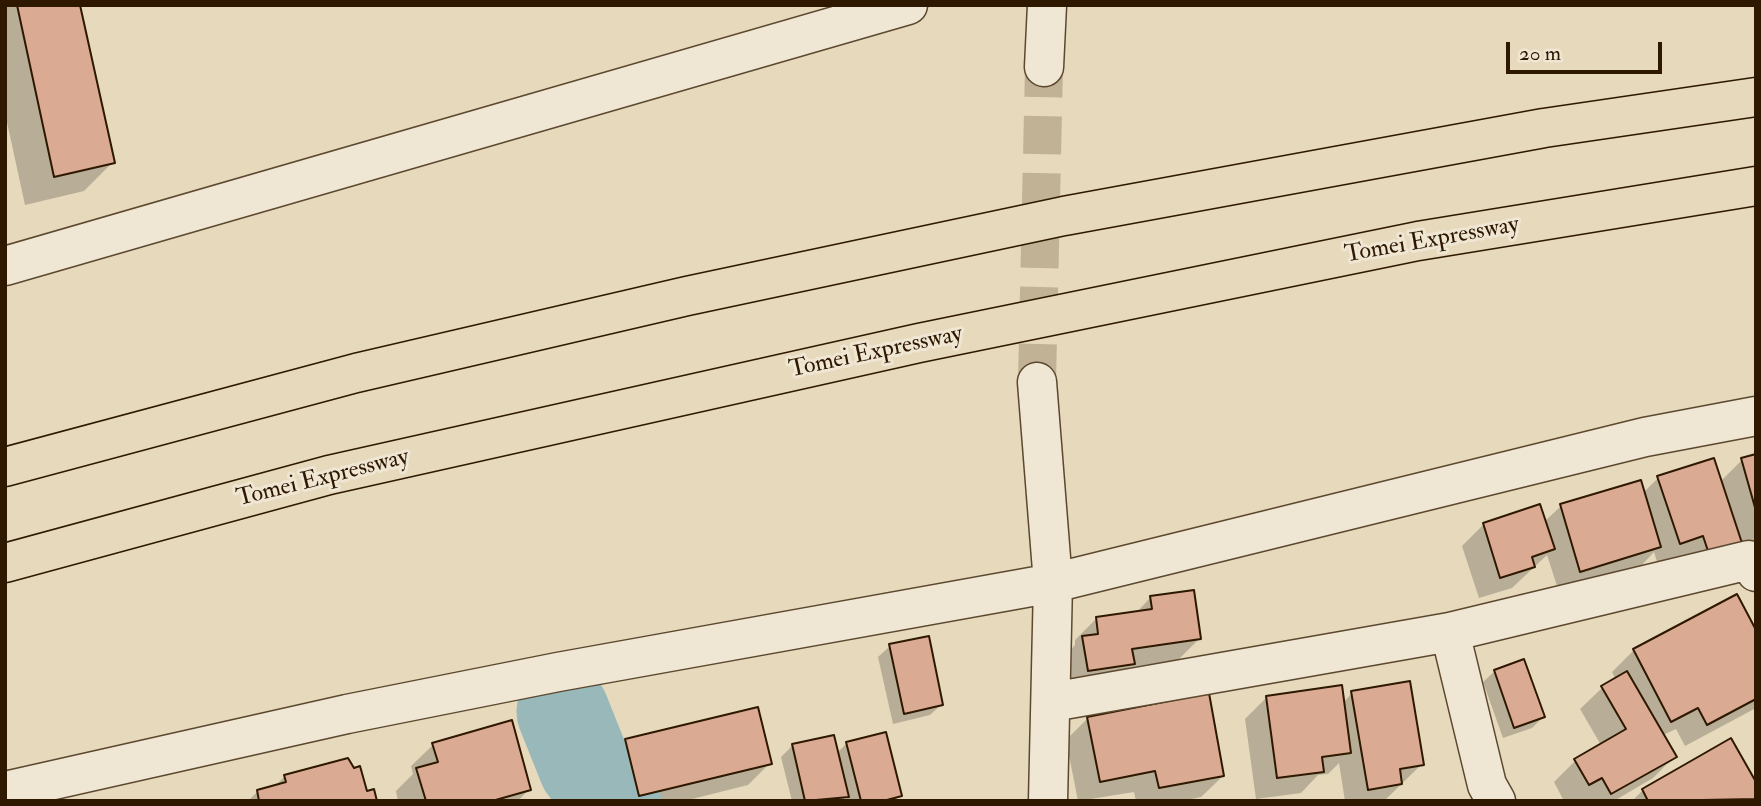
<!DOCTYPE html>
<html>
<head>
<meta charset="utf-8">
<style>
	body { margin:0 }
	#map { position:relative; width:1761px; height:806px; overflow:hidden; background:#e6d9bc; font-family:"IM FELL Double Pica",serif }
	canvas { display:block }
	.frame { position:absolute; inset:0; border:7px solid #2e1800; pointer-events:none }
	.scale { position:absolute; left:1506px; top:42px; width:156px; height:32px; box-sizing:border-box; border:4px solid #2e1800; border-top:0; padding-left:9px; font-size:21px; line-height:24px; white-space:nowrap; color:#2e1800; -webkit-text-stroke:5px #efe6d3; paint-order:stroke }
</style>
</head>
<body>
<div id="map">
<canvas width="1761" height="806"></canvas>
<div class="frame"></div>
<div class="scale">20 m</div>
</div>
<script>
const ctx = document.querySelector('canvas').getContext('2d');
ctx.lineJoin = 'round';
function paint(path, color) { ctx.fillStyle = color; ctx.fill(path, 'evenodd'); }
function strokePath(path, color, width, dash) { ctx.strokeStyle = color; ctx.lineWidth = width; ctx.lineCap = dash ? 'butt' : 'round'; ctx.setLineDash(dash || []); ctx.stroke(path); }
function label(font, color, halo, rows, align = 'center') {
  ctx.font = font + ' "IM FELL Double Pica",serif'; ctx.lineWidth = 6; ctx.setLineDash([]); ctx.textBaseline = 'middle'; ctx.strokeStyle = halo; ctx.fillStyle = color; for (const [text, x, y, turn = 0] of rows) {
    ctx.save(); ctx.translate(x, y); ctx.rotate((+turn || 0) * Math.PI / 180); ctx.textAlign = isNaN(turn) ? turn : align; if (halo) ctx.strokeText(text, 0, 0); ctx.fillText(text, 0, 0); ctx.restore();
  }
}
const shadow = new Path2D(`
	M5,5H78L113,162L84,191L25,205L5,113Z
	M1756,455V551L1658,565L1654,552L1638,569L1559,592L1547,555L1512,588L1479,598L1462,546L1483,525L1539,506L1544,522L1561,506L1643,493L1658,478L1720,482L1742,460Z
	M1151,597L1200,638L1178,660L1130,667L1111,685L1067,692L1061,659L1075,645V640L1096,619L1135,614Z
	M1736,597L1756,634V708L1685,746L1676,729L1663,735L1675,756L1653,778L1614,801H1564L1554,782L1575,761L1601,745L1580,709L1602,688L1616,680L1612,672L1634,650Z
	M890,646L942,704L930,715L893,724L878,657Z
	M1495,671L1543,717L1532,728L1503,738L1483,682Z
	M1352,693L1422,764L1384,801H1345L1339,763L1328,774L1318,775L1301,793L1256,799L1245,719L1267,697L1343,703Z
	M1088,718L1223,776L1201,797L1182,801H1136L1134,792L1078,801L1066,740Z
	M626,741L770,763L748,785L684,801H613L604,763Z
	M847,743L900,795L894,801H848L846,796L842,801H792L781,757L793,745L837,753Z
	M433,745L529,789L518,801H398L396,791L413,774L411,766Z
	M348,760L365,793L376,801H248L257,792L274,787L284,777Z
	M1756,785L1755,801H1632L1643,790Z`);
const river = new Path2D(`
	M563,712L585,767L615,801`);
const building = new Path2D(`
	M17,5H80L115,163L54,177Z
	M1756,454V511L1741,458Z
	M1714,458L1742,543L1709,554L1703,536L1680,544L1657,476Z
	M1641,480L1661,547L1580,572L1560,504Z
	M1540,504L1555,549L1532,557L1535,567L1500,578L1483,523Z
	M1194,590L1201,639L1132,649L1135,664L1088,671L1082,636L1098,634L1096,617L1152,609L1150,596Z
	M1737,594L1756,630V699L1707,725L1698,708L1671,722L1633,649Z
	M929,636L943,705L904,714L889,644Z
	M1524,659L1545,717L1514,728L1494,670Z
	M1627,671L1677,757L1611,794L1602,778L1589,785L1574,759L1626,729L1601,686Z
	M1410,681L1424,765L1400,769L1402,784L1368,790L1351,691Z
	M1342,685L1351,753L1322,757L1324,772L1277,778L1266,696Z
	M1209,693L1224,776L1159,788L1155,771L1100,782L1087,717Z
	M758,707L772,764L639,796L625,739Z
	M512,720L531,790L492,801H426L416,768L438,762L432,743Z
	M886,732L902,796L883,801H861L846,742Z
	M834,735L849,797L805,801L792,744Z
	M1731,738L1756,782V799L1648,801L1642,789Z
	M348,758L354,768L360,766L367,791L374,789L377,801H259L257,790L286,782L284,775Z`);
const minorTunnel = new Path2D(`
	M1037,382L1044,67`);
const minor = new Path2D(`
	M1044,67L1047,5
	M5,266L908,5
	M1037,382L1053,583L1048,801
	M1450,632L1487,785L1496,801
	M1052,702L1450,632L1749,560L1756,572
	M5,791L347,714L558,672L1053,583L1645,437L1756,416`);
const motorway = new Path2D(`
	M5,467L356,373L687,296L1064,216L1544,128L1756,97
	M5,563L329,475L919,343L1418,241L1756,186`);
const streetNames = [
	["Tomei Expressway",1432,241,-10],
	["Tomei Expressway",876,353,-12],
	["Tomei Expressway",323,479,-14]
];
paint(shadow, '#0003');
strokePath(river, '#99b8ba', 93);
paint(building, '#dbaa93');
strokePath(building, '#2e1800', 2);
strokePath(minorTunnel, '#c1b296', 38, [38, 19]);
strokePath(minor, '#5c482f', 41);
strokePath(motorway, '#2e1800', 41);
strokePath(minor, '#efe6d3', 38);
strokePath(motorway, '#e6d9bc', 38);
label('24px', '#2e1800', '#efe6d3', streetNames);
</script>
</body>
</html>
